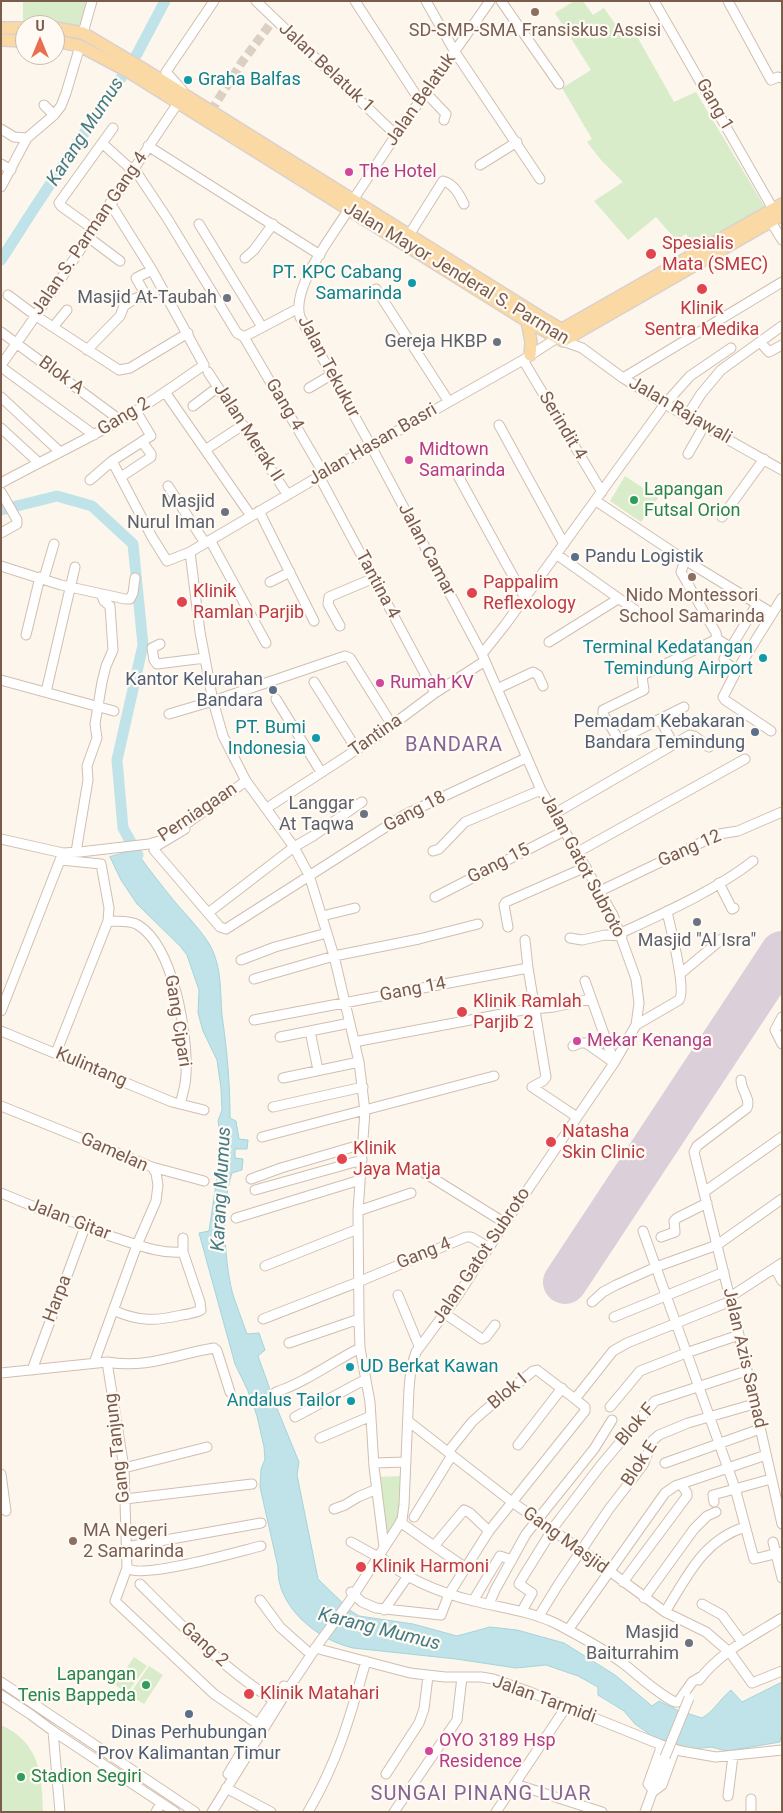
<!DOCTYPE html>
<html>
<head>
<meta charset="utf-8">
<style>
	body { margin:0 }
	#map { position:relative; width:783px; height:1813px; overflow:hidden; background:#fdf6ec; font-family:Roboto,sans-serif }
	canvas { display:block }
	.frame { position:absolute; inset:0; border:2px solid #7a5c4d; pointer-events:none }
	.north { position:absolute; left:15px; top:15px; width:50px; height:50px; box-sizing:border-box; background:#fffaf3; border:1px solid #cabbb1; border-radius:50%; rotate:0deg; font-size:14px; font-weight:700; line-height:20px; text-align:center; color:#7a5c4d }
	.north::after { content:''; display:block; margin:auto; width:18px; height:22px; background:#e76f51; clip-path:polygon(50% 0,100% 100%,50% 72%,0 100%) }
</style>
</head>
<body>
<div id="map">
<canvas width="783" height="1813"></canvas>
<div class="frame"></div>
<div class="north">U</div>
</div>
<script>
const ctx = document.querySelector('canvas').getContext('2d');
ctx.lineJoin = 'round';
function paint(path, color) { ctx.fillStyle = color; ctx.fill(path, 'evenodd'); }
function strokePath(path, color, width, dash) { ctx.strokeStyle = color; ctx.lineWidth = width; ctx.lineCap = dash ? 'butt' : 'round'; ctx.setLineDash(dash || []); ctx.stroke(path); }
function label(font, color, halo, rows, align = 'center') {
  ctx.font = font + ' Roboto,sans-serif'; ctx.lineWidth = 4.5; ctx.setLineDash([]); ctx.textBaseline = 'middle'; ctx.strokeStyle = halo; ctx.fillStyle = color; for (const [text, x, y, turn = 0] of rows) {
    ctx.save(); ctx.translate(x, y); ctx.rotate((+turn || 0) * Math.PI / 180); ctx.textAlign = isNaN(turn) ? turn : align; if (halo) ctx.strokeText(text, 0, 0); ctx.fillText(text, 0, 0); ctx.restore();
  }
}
const green = new Path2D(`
	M23,1H88L79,32L55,25H25L23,28Z
	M574,1H583L593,15L604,8L623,35L634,31L674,102L696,92L766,209L697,249L686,234L676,240L656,217L628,240L594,201L623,182L601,160L587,142L592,139L562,88L591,70L555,13Z
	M625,476L658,498L641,522L610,501Z
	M403,1476L401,1516L379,1544L375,1477Z
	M134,1657L147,1666L127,1693L115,1685Z
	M149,1666L163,1675L144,1704L129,1695Z
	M1,1725C40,1743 42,1774 43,1812H1Z`);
const water = new Path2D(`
	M135,850C148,868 161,885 175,902C187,916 202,931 211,947C222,969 220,992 222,1015C227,1050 230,1083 230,1118L236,1121L239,1139L248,1140L247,1149H235V1158L243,1159L242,1170L232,1173C221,1204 224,1266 234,1298C238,1310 243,1322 247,1334L259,1333L265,1350L258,1356L276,1406L299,1462L297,1475L318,1579L351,1611L359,1616L413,1624L457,1636L490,1627L517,1630L564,1643L615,1675L652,1706L659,1701L677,1710L702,1718C713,1712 720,1699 731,1690L742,1702L782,1682V1730L780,1742L727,1751L711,1747L683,1750L650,1739L648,1733L635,1724L624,1711L598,1695V1687L578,1676L546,1665L516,1668L456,1659L353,1648C317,1640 276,1606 278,1567L260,1487L261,1469L265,1459L264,1447L257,1416L248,1391L235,1364L199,1233L209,1231L222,1144L218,1121L222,1110L221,1088L217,1060L203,1031L198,1013L199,990L187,955L180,946L137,904L121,880L110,857Z`);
const river = new Path2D(`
	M1,260L35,207L137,54L165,1
	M1,510L57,496L92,506L133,544L143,645L117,760L123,828L138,855`);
const runway = new Path2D(`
	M565,1282L782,953`);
const minorTunnel = new Path2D(`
	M211,111L242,62L274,19`);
const minor = new Path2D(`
	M256,1L396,135
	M355,1L420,101
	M426,1L455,52L540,179
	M501,1L559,84
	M654,1L773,209
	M728,1L771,80L778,77L782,78
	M83,33L92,1
	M182,90L166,72L214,1
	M426,93L446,114L444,120
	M44,105L54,115
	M1,129L14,137L27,138
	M102,143L132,170
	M148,146L320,255
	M1,164L11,170
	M480,165L517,142
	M133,167L167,218L237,333L244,337
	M1,187L27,138L54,115L61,106L66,93L80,46
	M353,200L396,135L490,1
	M110,203L152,270L204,365L165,392
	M771,222L782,240
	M199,224L262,327
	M93,229L61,206L59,203L113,128
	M409,235L443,181C454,184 459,194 464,204
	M88,237L120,261
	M245,258L254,250L273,224
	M376,289L449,402
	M8,295L36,316L119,370L130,368L188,333
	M53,327L67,310
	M1,332L120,420
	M244,337L324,474
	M244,337L297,309
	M563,341L582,348L623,378L665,404L782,470
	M760,342L769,352L782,345
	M87,350L120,316L124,306L134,299L142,296L144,292L136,278L152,270
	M523,360L602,492
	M1,365C63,279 119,190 178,103
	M1,367L94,435
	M208,372L287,494
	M623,378L782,282
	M309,388L331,375
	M1,397L60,452
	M193,406L218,387
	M136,411L151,436L141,442
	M687,416L701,394L721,370L782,326
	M499,425L564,544
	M1,428L39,463
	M208,448L243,425
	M688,454L704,426
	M112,461L152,537L167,561L190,552L371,446L523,360L557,338
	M457,474L525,598
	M319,476L435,693
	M90,480L112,461L140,443H143L151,454V457L121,477
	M1,483C56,453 113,428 165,392L251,516
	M168,486L205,543
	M1,492L17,520V524L1,533
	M596,501L685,560L772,613
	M259,511L314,621
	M722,517L764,459
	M210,540L266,643
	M190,552L200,632L213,701L223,736L246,781L294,847L309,875L334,956L359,1062L365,1111L358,1211L359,1319L360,1348L370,1402L374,1467L384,1547
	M556,554L638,612
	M685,560L681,572L716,633L717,639L730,647
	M1,566L61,585L125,599H130L133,593L135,578
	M44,578L54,544
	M270,582L290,572
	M340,626L328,604L329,597L374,578
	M26,635L40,577
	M549,642L618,599
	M160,644L152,648L154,660L157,664L205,658
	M482,654L505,625L665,404L690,376L731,348
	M737,670L726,663L724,659L757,604
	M1,680L114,711
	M314,682L357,750
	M497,689L533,672L538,675L543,686
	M46,692L75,567
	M276,699L321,772
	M169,714L213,701L345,656L350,658L392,725
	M660,719L684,707
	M771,731L725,700L723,697L737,670L782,598
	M673,744L660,719L619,740L603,714V710L644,690L642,677L645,674L717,639
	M267,808L376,737L435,693L485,661
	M554,814L690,735L694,736L709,747
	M183,825L185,829L155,847L154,850L220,927L226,929L406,814L526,758
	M179,829L246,781
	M1,839L63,853L80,852L149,844L159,841
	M433,851L439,849L465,822L541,790
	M76,852L88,780L87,766L97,738L95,724L102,682L106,666L113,650L110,606L104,601L101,594
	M576,853L745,759
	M719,883L732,909L734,908
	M600,891L719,834L738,831L782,812
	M435,897L564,831
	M208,913L294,847L313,836L362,802
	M322,916L355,908
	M108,921C117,922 130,920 138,925C174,947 188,1035 186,1074C186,1084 183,1094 180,1104
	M508,927L504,905L506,902L586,867
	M621,933C664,913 716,890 753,861
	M570,938L582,940L605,935L622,936
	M525,940L528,968
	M241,960L275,947L327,933
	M680,974L723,938
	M254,979L334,956L419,939L478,924
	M585,981L614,1062
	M1,1011L62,855
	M782,1017L775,1030L782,1044
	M254,1020L528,968L546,1077L543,1081L532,1087L577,1117
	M636,1025L679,1000C687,990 670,927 667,911
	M1,1031L172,1102L204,1110
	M310,1031L318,1070
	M280,1037L350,1023
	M354,1042L523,1010L554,1007L590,999
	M573,1046L580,1043H586L613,1062
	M56,1053L108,921L109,908L101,864L61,860
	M283,1078L359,1062
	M741,1080C741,1091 751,1098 747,1108L697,1146L694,1152L739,1335L782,1524
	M1,1106L152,1167L204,1181
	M273,1107L363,1087
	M262,1137L494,1076
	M423,1172L505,1223
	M251,1179L281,1168L363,1144
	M255,1190L362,1160
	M704,1192L782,1137
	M1,1193C39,1209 77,1225 116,1238C138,1245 160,1254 183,1252
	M358,1211L411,1193
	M236,1218L360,1180
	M643,1231L735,1488L754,1559L782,1552
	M661,1237L675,1232L674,1221L677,1218L707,1203
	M265,1266L358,1229
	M775,1268L782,1281
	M398,1295L419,1346
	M730,1297L782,1263
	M592,1302L603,1292L616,1285L656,1267L717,1245L782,1199
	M113,1310C139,1322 156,1321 182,1315C189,1314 195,1313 201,1310L200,1302L183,1252V1238
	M444,1313L482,1339L486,1337L495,1325
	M614,1317L724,1272
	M263,1319L358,1282L466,1237H471L488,1247
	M289,1343L359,1319
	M107,1362L124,1468L127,1568C141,1580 240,1551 261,1546
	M94,1363L137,1245L156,1201L158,1185L156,1173L152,1167
	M32,1370L85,1227
	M1,1373L107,1362C147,1369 176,1354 214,1348L217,1351L230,1392
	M276,1392C306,1382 332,1362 360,1348
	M610,1407L640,1371L686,1353L739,1335
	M295,1417L366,1379
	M408,1421L512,1502L581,1550L665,1612L706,1632L728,1651
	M320,1438L371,1416
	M518,1445L562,1388
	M448,1452L472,1422L483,1412L533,1371L537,1370L575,1399
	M374,1463L406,1462
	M665,1463L760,1429
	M124,1468L207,1447
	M1,1474L6,1511
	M125,1499L252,1484
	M714,1502L713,1495L771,1479
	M334,1509L345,1505L358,1497L377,1489
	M414,1517L452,1455
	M400,1522L434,1546L464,1510L470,1513L489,1531
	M351,1542L378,1557
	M773,1542L782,1578
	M434,1546L466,1568
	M126,1547L261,1523
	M379,1556C406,1579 440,1593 474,1601C502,1608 529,1611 555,1623C578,1635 602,1648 624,1664C639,1676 658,1694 675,1702H678L692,1682L702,1676
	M127,1568L115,1601L117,1603L214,1694L262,1727
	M623,1582L687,1496V1493L681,1484
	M140,1584C182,1626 223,1668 273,1700
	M351,1592L362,1602L376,1608L441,1615L449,1594L489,1531L585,1411V1407L575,1399L613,1351L627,1343L731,1301
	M644,1598L694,1529L707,1516L716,1512
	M260,1600L280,1627L307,1651
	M473,1601L500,1556L512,1560
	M489,1604L495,1590L526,1534L594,1449L612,1420
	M702,1604L722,1615L742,1642
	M384,1610L408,1576
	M522,1611L532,1593L519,1584L523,1577L556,1524L601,1465L655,1401L746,1371
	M665,1612C687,1577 703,1540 745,1527
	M539,1616L558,1585L609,1509L643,1465L653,1440L659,1435L688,1423L754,1404
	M568,1630L665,1493L675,1486L766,1455
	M315,1648L410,1673L445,1677H481L493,1679L530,1692L659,1744L681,1751L716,1757L782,1750
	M729,1651L752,1683L782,1671
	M699,1680C720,1652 753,1636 782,1618
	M1,1682L195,1812
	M1,1695L30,1714L53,1731L175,1812
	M53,1731L60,1812
	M662,1745L648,1784L654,1791L662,1785L675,1749
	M228,1774L258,1724L284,1686
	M386,1774L419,1723L424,1709L428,1676
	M515,1784L602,1812
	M226,1788L271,1812
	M728,1796L733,1756
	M156,1812L161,1803
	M212,1812L287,1691L319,1643L349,1602L402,1520L404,1505L409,1389L411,1368L416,1352L456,1298L505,1223L614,1063L636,1025L639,1003L636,979L613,915L541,790L482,654L371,446L300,317C291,287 333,235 349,209
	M308,1812C338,1761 350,1717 366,1661
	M394,1812L457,1720L462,1677
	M496,1812L566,1707
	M645,1812L665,1757
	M751,1812V1799`);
const major = new Path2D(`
	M1,28H25
	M55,28L83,33L145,70L542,318L573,336
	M1,40L25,41
	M55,41L80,46L129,72L527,321L563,341L782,215
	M527,321L531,342L530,355
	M557,332L782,204`);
const minorBridge = new Path2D(`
	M665,1757L689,1698`);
const markers = [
	[535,12,5,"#8d6e63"],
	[188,80,5,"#0f9aa8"],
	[349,172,5,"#d1479c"],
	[651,254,6,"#e0444e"],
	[412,283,5,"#0f9aa8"],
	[702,289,6,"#e0444e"],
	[227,298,5,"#6b7280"],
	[497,342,5,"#6b7280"],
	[409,460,5,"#d1479c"],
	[634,500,5,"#2e9e5b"],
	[225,512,5,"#6b7280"],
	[575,557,5,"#5c6f8a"],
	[692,577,5,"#8d6e63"],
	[472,593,6,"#e0444e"],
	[182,602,6,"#e0444e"],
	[763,658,5,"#0f9aa8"],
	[380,683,5,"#d1479c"],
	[273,690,5,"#5c6f8a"],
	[755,732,5,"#5c6f8a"],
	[316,738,5,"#0f9aa8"],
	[364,814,5,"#6b7280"],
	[697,922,5,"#6b7280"],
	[462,1012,6,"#e0444e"],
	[577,1041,5,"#d1479c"],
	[551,1142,6,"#e0444e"],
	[342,1159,6,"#e0444e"],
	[350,1367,5,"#0f9aa8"],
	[351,1401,5,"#0f9aa8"],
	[73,1541,5,"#8d6e63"],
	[361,1567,6,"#e0444e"],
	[689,1643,5,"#6b7280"],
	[146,1685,5,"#2e9e5b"],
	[249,1694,6,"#e0444e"],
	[189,1714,5,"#5c6f8a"],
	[429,1751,5,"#d1479c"],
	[21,1777,5,"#2e9e5b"]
];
const educationNames = [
	["SD-SMP-SMA Fransiskus Assisi",535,31],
	["Nido Montessori",692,596],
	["School Samarinda",692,617],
	["MA Negeri",83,1531,"left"],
	["2 Samarinda",83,1552,"left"]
];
const streetNames = [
	["Jalan Belatuk 1",326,68,43],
	["Jalan Belatuk",421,100,-55],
	["Gang 1",714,105,60],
	["Jalan S. Parman Gang 4",90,234,-56],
	["Jalan Mayor Jenderal S. Parman",456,274,31],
	["Jalan Tekukur",328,367,62],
	["Blok A",61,376,36],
	["Gang 4",284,405,59],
	["Jalan Rajawali",680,411,30],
	["Gang 2",124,417,-31],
	["Serindit 4",562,426,59],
	["Jalan Merak II",248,433,57],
	["Jalan Hasan Basri",373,445,-30],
	["Jalan Camar",426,550,62],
	["Tantina 4",377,585,62],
	["Tantina",376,736,-35],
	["Gang 18",415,812,-28],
	["Perniagaan",198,813,-34],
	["Gang 12",690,849,-24],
	["Gang 15",499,864,-27],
	["Jalan Gatot Subroto",582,866,62],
	["Gang 14",413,990,-11],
	["Gang Cipari",177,1021,81],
	["Kulintang",91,1068,23],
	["Gamelan",114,1153,24],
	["Jalan Gitar",69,1220,21],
	["Gang 4",424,1254,-22],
	["Jalan Gatot Subroto",482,1256,-56],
	["Harpa",58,1299,-69],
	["Jalan Azis Samad",744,1358,77],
	["Blok I",508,1392,-40],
	["Blok F",636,1425,-49],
	["Gang Tanjung",118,1448,-97],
	["Blok E",640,1464,-57],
	["Gang Masjid",565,1541,36],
	["Gang 2",204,1645,42],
	["Jalan Tarmidi",544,1700,20]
];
const cultureNames = [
	["Graha Balfas",198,80,"left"],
	["PT. KPC Cabang",402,273],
	["Samarinda",402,294],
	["Terminal Kedatangan",753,648],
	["Temindung Airport",753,669],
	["PT. Bumi",306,728],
	["Indonesia",306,749],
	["UD Berkat Kawan",360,1367,"left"],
	["Andalus Tailor",341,1401]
];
const hotelNames = [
	["The Hotel",359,172],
	["Midtown",419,450],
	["Samarinda",419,471],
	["Rumah KV",390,683],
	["Mekar Kenanga",587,1041],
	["OYO 3189 Hsp",439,1741],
	["Residence",439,1762]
];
const healthNames = [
	["Spesialis",662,244],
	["Mata (SMEC)",662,265],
	["Klinik",702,309,"center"],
	["Sentra Medika",702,330,"center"],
	["Pappalim",483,583],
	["Reflexology",483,604],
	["Klinik",193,592],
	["Ramlan Parjib",193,613],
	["Klinik Ramlah",473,1002],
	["Parjib 2",473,1023],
	["Natasha",562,1132],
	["Skin Clinic",562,1153],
	["Klinik",353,1149],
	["Jaya Matja",353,1170],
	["Klinik Harmoni",372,1567],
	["Klinik Matahari",260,1694]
];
const worshipNames = [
	["Masjid At-Taubah",217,298],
	["Gereja HKBP",487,342],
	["Masjid",215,502],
	["Nurul Iman",215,523],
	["Langgar",354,804],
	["At Taqwa",354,825],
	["Masjid \"Al Isra\"",697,941,"center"],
	["Masjid",679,1633],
	["Baiturrahim",679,1654]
];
const leisureNames = [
	["Lapangan",644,490],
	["Futsal Orion",644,511],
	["Lapangan",136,1675,"right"],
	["Tenis Bappeda",136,1696,"right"],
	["Stadion Segiri",31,1777]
];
const serviceNames = [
	["Pandu Logistik",585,557,"left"],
	["Kantor Kelurahan",263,680],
	["Bandara",263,701],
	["Pemadam Kebakaran",745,722],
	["Bandara Temindung",745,743],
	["Dinas Perhubungan",189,1733,"center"],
	["Prov Kalimantan Timur",189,1754,"center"]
];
const waterNames = [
	["Karang Mumus",86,132,-57],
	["Karang Mumus",222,1189,-87],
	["Karang Mumus",379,1630,14]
];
const quarterNames = [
	["BANDARA",454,746],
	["SUNGAI PINANG LUAR",481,1795]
];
paint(green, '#d8ecc9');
paint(water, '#bfe3e8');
strokePath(water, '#a5d3da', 1);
strokePath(river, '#bfe3e8', 11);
strokePath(runway, '#dbcfda', 44);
strokePath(minorTunnel, '#dcd0c4', 9, [9, 4.5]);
strokePath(minor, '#d1beb0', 11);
strokePath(major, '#dad1cd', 14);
strokePath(minor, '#fff', 9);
strokePath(major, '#fbd9a5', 11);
strokePath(minorBridge, '#d1beb0', 11, []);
strokePath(minorBridge, '#fff', 9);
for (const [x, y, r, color] of markers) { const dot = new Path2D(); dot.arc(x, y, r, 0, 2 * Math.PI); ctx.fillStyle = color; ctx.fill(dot); strokePath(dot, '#fffaf3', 2); }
label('18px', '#785e54', '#fffaf3', educationNames);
label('18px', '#7a5c4d', '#fffaf3', streetNames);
label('18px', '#0d838f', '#fffaf3', cultureNames, 'right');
label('18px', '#b23c85', '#fffaf3', hotelNames, 'left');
label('18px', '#be3a42', '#fffaf3', healthNames, 'left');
label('18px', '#5b616d', '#fffaf3', worshipNames, 'right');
label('18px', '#27864d', '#fffaf3', leisureNames, 'left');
label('18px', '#4e5e75', '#fffaf3', serviceNames, 'right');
label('italic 19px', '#437c86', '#fffaf3', waterNames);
ctx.letterSpacing = '1px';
label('20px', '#846695', '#fffaf3', quarterNames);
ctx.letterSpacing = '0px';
</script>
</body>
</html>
